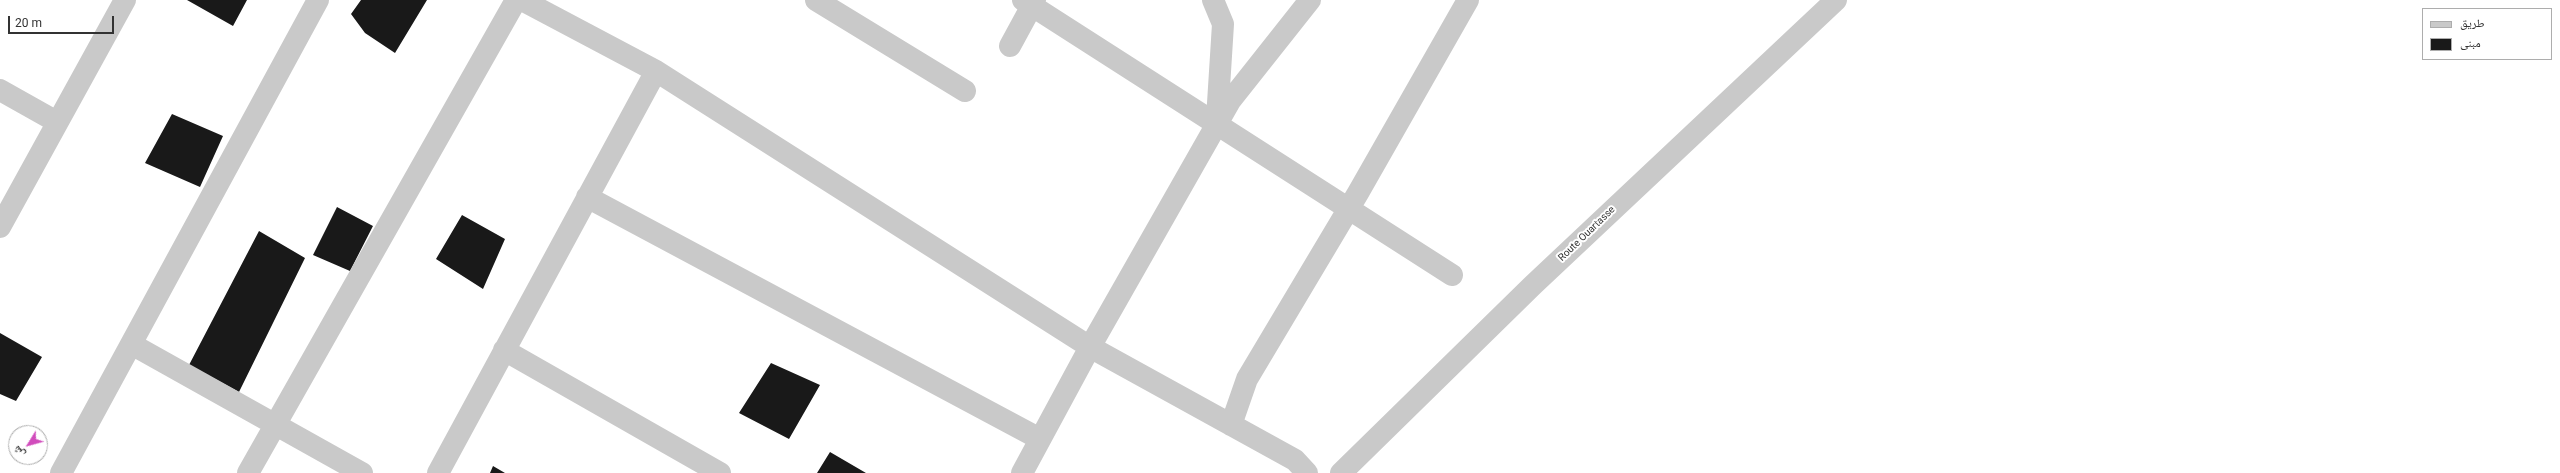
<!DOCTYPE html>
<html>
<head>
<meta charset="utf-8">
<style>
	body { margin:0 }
	#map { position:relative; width:2560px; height:473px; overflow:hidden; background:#fff; font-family:Roboto,"Noto Naskh Arabic",sans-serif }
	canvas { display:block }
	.legend { position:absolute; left:2422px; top:8px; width:130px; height:52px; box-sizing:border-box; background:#fff; border:1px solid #adadad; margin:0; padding:5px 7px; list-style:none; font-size:12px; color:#323232 }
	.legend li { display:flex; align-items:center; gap:8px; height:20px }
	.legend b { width:20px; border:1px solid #adadad }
	.north { position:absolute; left:8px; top:425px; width:40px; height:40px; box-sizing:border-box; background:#fff; border:1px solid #adadad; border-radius:50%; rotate:233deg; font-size:11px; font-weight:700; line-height:16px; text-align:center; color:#323232 }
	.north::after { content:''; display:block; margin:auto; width:14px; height:18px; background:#d14cbc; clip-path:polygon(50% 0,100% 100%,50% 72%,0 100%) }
	.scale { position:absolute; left:8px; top:16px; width:106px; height:18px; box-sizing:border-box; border:2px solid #323232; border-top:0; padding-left:5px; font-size:12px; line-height:14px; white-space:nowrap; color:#323232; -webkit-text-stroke:3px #fff; paint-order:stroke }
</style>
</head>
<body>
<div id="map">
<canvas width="2560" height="473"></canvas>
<ul class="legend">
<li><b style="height:5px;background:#c9c9c9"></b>طريق</li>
<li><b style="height:11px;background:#191919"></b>مبنى</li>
</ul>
<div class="north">ش</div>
<div class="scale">20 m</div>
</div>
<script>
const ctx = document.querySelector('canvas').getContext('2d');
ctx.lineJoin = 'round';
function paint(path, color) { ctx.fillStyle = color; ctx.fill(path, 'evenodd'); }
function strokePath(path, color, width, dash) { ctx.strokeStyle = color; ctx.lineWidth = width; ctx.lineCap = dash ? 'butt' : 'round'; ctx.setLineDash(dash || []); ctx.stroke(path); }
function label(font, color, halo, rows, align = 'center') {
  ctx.font = font + ' Roboto,sans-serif'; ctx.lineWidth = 4; ctx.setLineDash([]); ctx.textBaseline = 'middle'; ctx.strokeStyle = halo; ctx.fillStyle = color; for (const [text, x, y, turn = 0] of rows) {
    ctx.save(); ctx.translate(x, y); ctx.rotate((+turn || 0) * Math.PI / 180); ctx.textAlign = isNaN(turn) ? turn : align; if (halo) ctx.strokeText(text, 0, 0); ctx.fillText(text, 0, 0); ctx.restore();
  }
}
const building = new Path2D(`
	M187,0H247L233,26Z
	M361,0H427L395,53L365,33L351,14Z
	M172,114L223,136L200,187L145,163Z
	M337,207L373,226L350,271L313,255Z
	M462,215L505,239L483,289L436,259Z
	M259,231L305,258L239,392L189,365Z
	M0,333L42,357L16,401L0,394Z
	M771,363L820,385L789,439L739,413Z
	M830,452L866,473H817Z
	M493,466L505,473H490Z`);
const minor = new Path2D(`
	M522,0L656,71L1090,347L1295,460L1307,473
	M816,0L965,91
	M1023,0L1452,275
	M1213,0L1223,24L1217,119
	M1010,46L1035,0
	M0,90L57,122
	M587,197L1040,439
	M0,227L125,0
	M133,345L362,473
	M504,350L720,473
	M1231,425L1247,379L1358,193L1468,0
	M61,473L318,0
	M248,473L516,0
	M438,473L656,71
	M1022,473L1090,347L1230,101L1310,0
	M1341,473L1533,285L1836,0`);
const streetNames = [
	["Route Ouartasse",1587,234,-44]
];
paint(building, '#191919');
strokePath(minor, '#c9c9c9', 22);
label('10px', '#323232', '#fff', streetNames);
</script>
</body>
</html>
